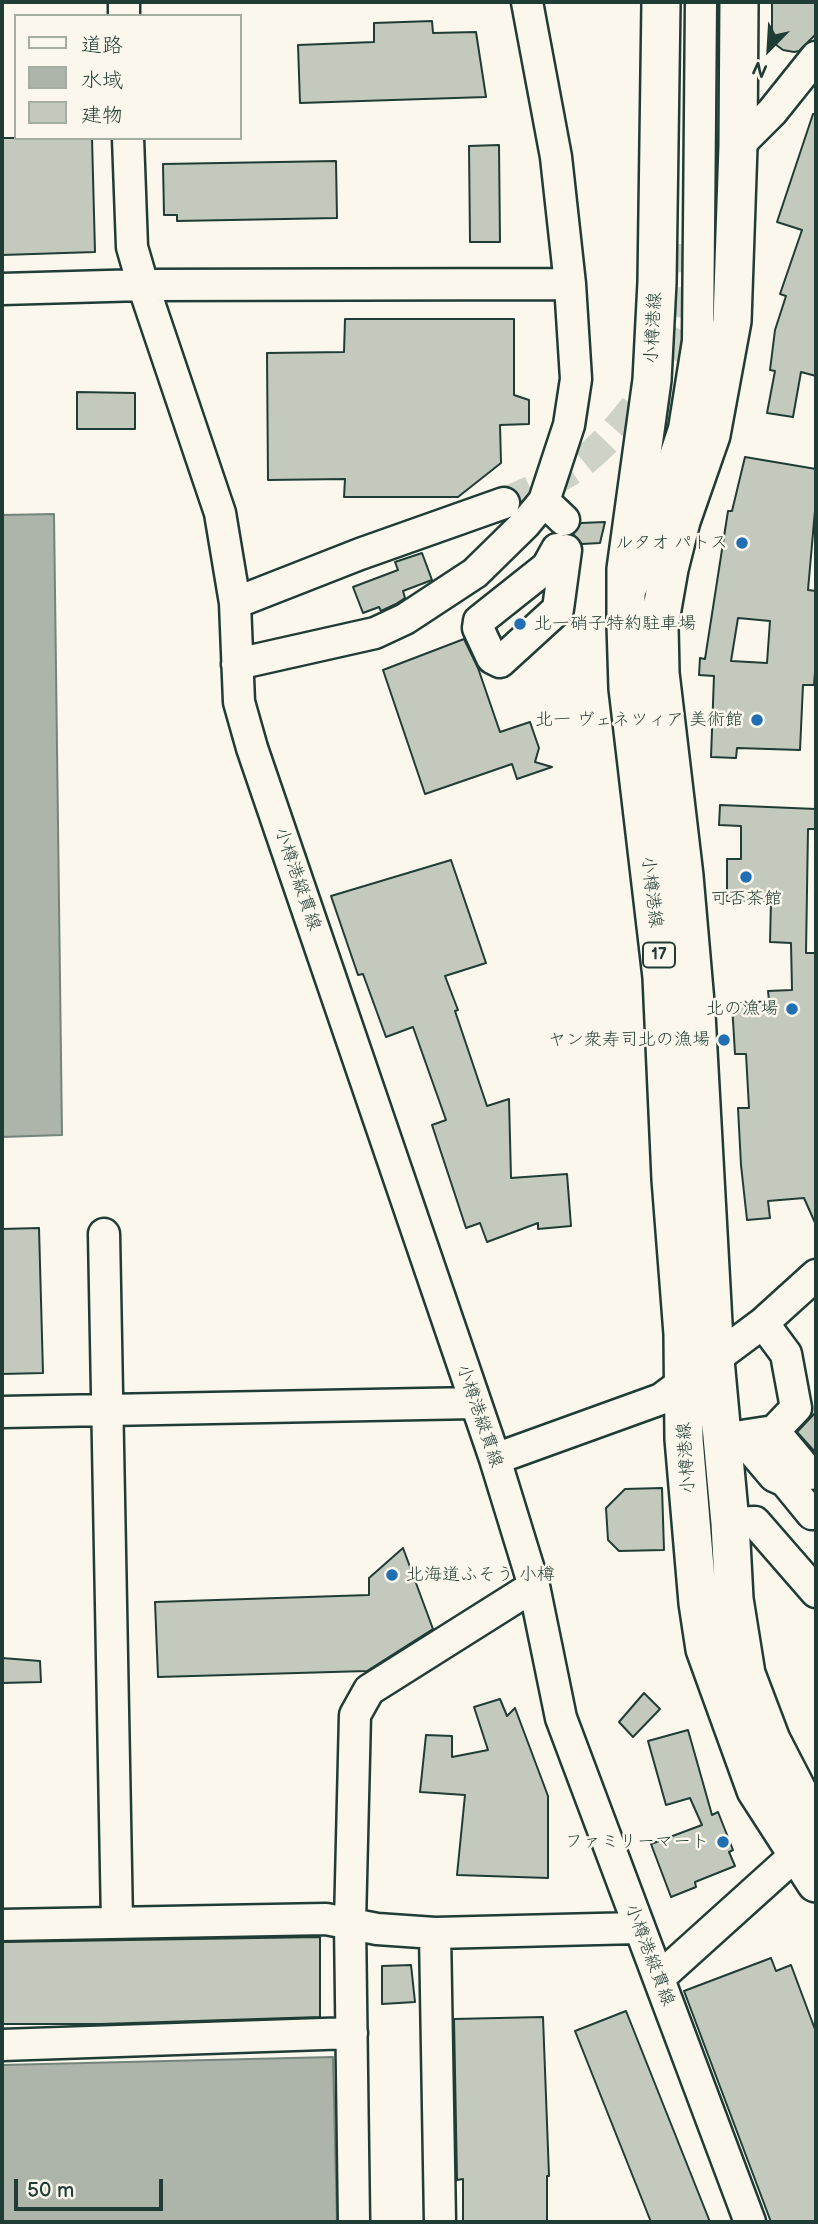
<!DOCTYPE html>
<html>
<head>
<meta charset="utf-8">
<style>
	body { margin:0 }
	#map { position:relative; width:818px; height:2224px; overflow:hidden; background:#fbf7ec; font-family:"Balsamiq Sans","Klee One",sans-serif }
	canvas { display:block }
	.frame { position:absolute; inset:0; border:4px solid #1f3d34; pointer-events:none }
	.legend { position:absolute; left:14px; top:14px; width:228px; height:126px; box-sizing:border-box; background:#fbf7ec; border:2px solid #a3ada2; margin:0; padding:9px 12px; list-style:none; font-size:21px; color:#1f3d34 }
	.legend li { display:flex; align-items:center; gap:14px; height:35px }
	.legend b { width:35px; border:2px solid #a3ada2 }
	.north { position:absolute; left:734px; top:14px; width:70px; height:70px; -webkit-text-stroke:5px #fbf7ec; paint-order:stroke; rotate:204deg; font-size:19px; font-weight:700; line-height:28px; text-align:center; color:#1f3d34 }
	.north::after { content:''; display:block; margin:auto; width:24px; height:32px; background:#1f3d34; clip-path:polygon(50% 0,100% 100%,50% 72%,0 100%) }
	.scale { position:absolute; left:14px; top:2179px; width:149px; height:32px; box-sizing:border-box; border:4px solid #1f3d34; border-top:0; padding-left:9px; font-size:21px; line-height:24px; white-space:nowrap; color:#1f3d34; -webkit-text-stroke:5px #fbf7ec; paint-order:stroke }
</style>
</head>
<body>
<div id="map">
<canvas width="818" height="2224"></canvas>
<div class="frame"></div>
<ul class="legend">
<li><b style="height:9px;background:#fbf7ec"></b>道路</li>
<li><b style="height:19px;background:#adb4aa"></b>水域</li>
<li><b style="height:19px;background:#c4c9be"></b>建物</li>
</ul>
<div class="north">N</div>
<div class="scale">50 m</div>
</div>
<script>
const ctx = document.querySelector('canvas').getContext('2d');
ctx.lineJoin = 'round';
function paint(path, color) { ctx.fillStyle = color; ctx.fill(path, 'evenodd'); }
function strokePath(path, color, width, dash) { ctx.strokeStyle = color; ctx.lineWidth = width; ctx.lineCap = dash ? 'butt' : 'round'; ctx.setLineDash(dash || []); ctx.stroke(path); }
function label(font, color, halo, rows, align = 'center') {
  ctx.font = font + ' "Balsamiq Sans","Klee One",sans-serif'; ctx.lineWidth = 5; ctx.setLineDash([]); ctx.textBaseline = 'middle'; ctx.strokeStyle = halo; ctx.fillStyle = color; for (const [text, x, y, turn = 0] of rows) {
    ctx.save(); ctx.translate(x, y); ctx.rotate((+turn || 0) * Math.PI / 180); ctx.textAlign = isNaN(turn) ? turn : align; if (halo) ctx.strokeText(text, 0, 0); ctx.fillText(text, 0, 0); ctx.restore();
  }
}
const water = new Path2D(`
	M54,514L62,1135L2,1137V515Z
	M333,2057L337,2222H2V2065Z`);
const building = new Path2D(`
	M772,2H816V34L799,51L794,52L783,50L775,44L772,35Z
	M432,21L433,33L476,32L486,97L300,103L298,45L374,42V23Z
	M813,114H816V376L801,372L793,417L767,413L775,371L770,370L775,330L786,296L780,294L802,230L777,222Z
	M2,138H92L95,252L2,255Z
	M499,145L500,242H470L469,146Z
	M336,161L337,218L177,221V215H164L163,164Z
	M345,319H514V395L529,400V424L500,425L501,463L458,497H344L345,479L268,480L267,353L344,352Z
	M77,392L135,393V429H77Z
	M745,457L816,469V499L808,590L816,591V659L814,685H803L800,750L737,748L736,758L711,757L714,676L699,675L700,658L705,659L728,511H732ZM738,618L770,621L767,663L731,661Z
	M605,522L600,543L582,544L573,534L581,523Z
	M422,553L432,580L403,591L405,598L396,604L381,611L379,607L363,613L353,587L398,570L395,562Z
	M464,639L478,668L500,732L530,722L539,748L535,762L552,767L517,779L512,764L425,794L383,670Z
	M720,805L816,809V829H808L806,953H816V1225L804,1198L768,1201L770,1218L747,1220L741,1165L738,1108H749L746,1054H735L732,1004L769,1001L768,991L792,990L791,943L770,942L771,901H727V859H741V826L719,825Z
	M451,860L486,963L445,976L458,1010L455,1011L487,1106L509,1099L511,1178L567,1174L571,1226L538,1229V1223L487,1242L480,1223L466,1228L432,1125L446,1120L413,1027L386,1037L363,974L358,975L331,896Z
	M39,1228L43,1373L2,1374V1229Z
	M816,1412V1453L797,1432Z
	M662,1488L664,1550L619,1551L608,1540L606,1508L625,1489Z
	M403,1548L433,1629L367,1671L158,1677L155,1602L369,1595V1578Z
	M2,1658L40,1661L41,1682L2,1683Z
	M644,1693L660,1709L633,1737L619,1722Z
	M500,1699L507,1716L515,1708L548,1796V1878L457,1875L465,1795L420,1792L426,1735L452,1736V1757L488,1750L474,1707Z
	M688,1730L712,1815L718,1812L733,1850L729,1852L735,1866L695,1882L696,1887L671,1897L651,1844L702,1825L690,1798L666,1805L648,1741Z
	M320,1937V2017L101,2024H2V1942Z
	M771,1958L776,1971L791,1965L816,2032V2222H771L684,1991Z
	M411,1965L415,2002L382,2004V1966Z
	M626,2011L710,2222H651L575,2031Z
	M543,2017L549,2176H547V2222H463V2179L457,2180L454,2019Z`);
const minorTunnel = new Path2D(`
	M678,317L681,301V244
	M504,503C524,493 547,485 567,473C621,440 680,349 699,289`);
const minor = new Path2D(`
	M124,2V16
	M128,138L132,247L143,285L220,513L235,603L239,702L252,748L495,1459L534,1586L561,1718L750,2222
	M738,146L772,112L816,57
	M2,289L143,285L570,284
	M544,501L564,520
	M557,549L547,567L479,621L478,628L492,658L500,662L558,609L566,550
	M630,590L644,563L665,486L684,429L698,341L701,2
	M235,603L360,554L504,503
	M237,664L375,633L405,619L475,573L525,524L544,501L569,425L576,379L570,284L556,157L527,2
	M104,1234L117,1922
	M763,1323L786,1354L796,1408L774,1431
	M2,1412L475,1403
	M741,1437L774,1476L785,1481L812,1514L816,1513
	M722,1439L774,1431L810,1474L816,1470
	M495,1459L661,1399L763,1323L816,1275
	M730,1523L755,1522L816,1592
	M2,1925L326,1919L377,1929L435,1933L638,1928
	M435,1933L440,2222
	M659,1978L812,1840
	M2,2045L352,2033
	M354,2222L350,1923L355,1715L369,1690L534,1586`);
const major = new Path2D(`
	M661,2L657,282L652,380L626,569V625L628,688L662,977L671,1179L683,1334L684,1439L698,1603L705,1649L756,1790L816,1883
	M739,2L738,146L732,321L711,435L681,521L669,569L659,626L660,673L684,876L696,1014L715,1360L730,1523L734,1599L746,1674L771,1740L804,1804L816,1823`);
const markers = [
	[742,543,7,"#1f6fb2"],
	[520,624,7,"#1f6fb2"],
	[757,720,7,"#1f6fb2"],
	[746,877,7,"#1f6fb2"],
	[792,1009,7,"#1f6fb2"],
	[724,1040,7,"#1f6fb2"],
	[392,1575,7,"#1f6fb2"],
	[723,1842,7,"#1f6fb2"]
];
const shields = [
	[659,955,32]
];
const shieldNames = [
	["17",659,955]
];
const streetNames = [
	["小樽港線",654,328,-87],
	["小樽港縦貫線",297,879,71],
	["小樽港線",651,892,83],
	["小樽港縦貫線",479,1416,71],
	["小樽港線",687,1458,-94],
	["小樽港縦貫線",649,1955,69]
];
const poiNames = [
	["ルタオ パトス",728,543],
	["北一硝子特約駐車場",534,624,"left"],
	["北一 ヴェネツィア 美術館",743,720],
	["可否茶館",746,899,"center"],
	["北の漁場",778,1009],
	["ヤン衆寿司北の漁場",710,1040],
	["北海道ふそう 小樽",406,1575,"left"],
	["ファミリーマート",709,1842]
];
paint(water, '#adb4aa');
strokePath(water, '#74847b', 2);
paint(building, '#c4c9be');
strokePath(building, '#1f3d34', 2);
strokePath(minorTunnel, '#cfd2c7', 30, [30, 15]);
strokePath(minor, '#1f3d34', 35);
strokePath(major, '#1f3d34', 42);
strokePath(minor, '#fbf7ec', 30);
strokePath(major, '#fbf7ec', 37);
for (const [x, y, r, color] of markers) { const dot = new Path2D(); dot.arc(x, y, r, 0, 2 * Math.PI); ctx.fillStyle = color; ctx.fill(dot); strokePath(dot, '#fbf7ec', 2.5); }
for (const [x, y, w] of shields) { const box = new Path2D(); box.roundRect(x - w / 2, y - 12.5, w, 25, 5); ctx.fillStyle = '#fbf7ec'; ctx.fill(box); strokePath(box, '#1f3d34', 2); }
label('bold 16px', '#1f3d34', null, shieldNames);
label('18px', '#1f3d34', '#fbf7ec', streetNames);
label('18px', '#1f3d34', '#fbf7ec', poiNames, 'right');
</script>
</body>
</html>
